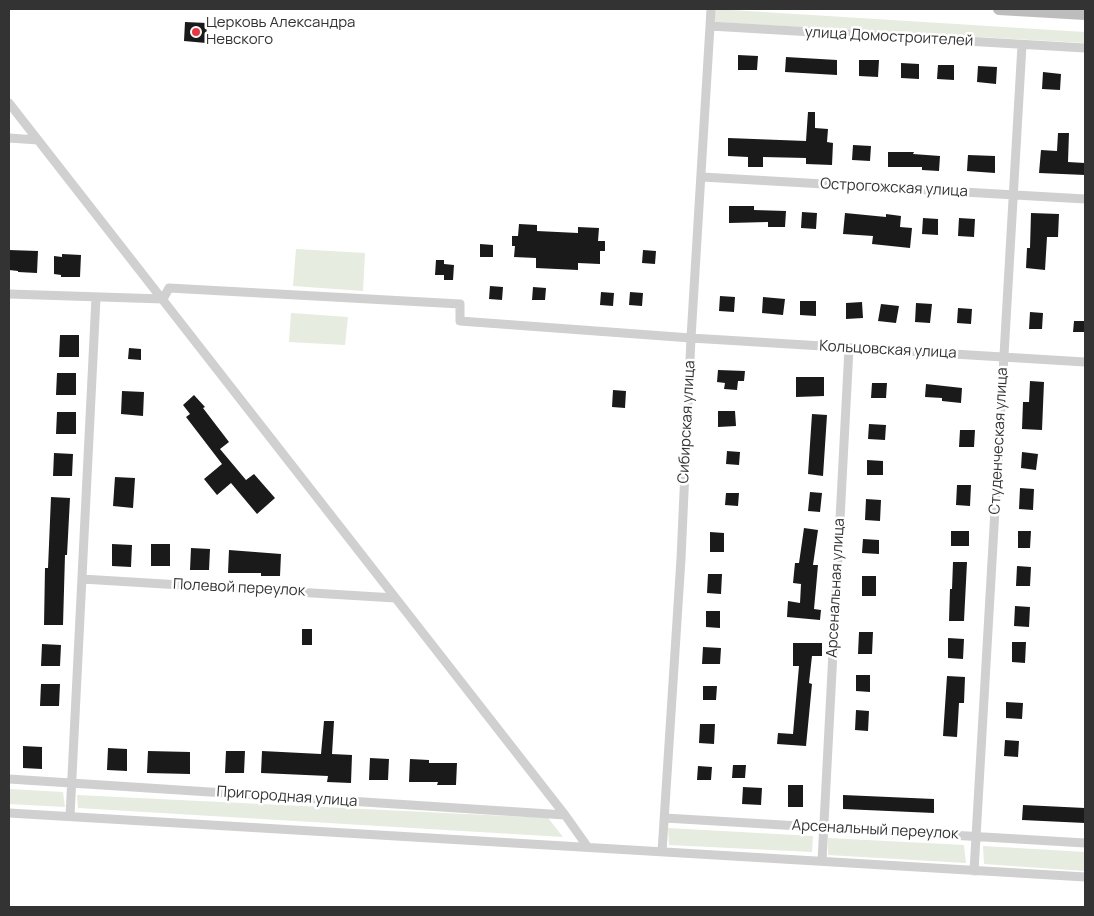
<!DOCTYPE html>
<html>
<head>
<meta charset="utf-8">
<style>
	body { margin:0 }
	#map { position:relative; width:1094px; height:916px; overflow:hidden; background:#fff; font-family:Manrope,sans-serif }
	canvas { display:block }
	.frame { position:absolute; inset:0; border:10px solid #333; pointer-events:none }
</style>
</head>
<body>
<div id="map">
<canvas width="1094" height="916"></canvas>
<div class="frame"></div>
</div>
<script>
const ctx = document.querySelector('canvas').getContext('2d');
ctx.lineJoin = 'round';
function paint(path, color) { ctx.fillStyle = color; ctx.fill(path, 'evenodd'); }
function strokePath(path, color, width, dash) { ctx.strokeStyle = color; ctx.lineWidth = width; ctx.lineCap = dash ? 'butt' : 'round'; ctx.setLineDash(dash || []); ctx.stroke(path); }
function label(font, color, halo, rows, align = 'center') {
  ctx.font = font + ' Manrope,sans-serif'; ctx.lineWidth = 5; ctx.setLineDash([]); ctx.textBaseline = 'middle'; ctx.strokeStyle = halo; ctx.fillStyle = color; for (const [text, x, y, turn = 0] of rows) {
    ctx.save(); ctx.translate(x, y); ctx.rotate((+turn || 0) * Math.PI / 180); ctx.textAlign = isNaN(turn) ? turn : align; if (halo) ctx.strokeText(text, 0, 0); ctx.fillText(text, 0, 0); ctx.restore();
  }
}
const green = new Path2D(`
	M715,9L1085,32V43L714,22Z
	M296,249L365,253L363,291L293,286Z
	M291,313L348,317L345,345L289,342Z
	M9,789L63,792L65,807L9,804Z
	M77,795L548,818L563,837L78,808Z
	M668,828L813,836L812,852L669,845Z
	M828,838L964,845L966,863L828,855Z
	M983,846L1085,852V871L984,864Z`);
const building = new Path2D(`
	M185,22L207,23L206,43L184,41Z
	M738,55L758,56L757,70H738Z
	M786,57L837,60V75L785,72Z
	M859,60H879L878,77L859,76Z
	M901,63L919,64V79L901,78Z
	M938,65H954V80L937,79Z
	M978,66L997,67L996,84L977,82Z
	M1043,72L1061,74L1060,90L1042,89Z
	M808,112H815V128L828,129L827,142L833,143L832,165L806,164V158L763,157V167H748V157L728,156V138L806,141Z
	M1058,133H1069L1068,162L1085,163V175L1039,173L1041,150L1057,151Z
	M853,145L871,146L870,161L852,160Z
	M888,152H914L913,154L940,156L939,171L922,170V167H888Z
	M968,155L995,156V173L967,171Z
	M729,206H754V210L786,211L785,227H768V222L729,223Z
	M802,212L817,213L816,229L801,228Z
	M845,213L886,217V214L901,216L900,227L912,228L910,248L872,244L873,236L843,234Z
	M1031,213L1059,214L1058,237H1047L1045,270L1026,268L1027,248H1030Z
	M923,218L938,219V235L922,234Z
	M959,218L975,219L974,237L958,236Z
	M519,224L537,225V231L578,233V227L599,228L598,241H605V251H600V264L578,263V270L536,268V258L514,257L515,246H512V236H518Z
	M480,244L493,245V257H480Z
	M9,250L38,251L37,273L18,272V271L9,270Z
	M643,250L656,251L655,264L642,263Z
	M62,254L81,255L80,277H61V275L54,274V256L62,257Z
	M436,260H444V264L454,265L453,280H444V275H435Z
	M490,286L503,287L502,300L489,299Z
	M533,287L546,288L545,300H532Z
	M601,292L614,293L613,306L600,305Z
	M630,292L643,293L642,306L629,305Z
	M720,296L735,297L734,312L719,311Z
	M763,297L785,299L783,315L762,313Z
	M800,301H816V316L800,315Z
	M862,302L863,318L846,319V303Z
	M916,303L932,304L930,323L915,322Z
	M881,304L899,306L896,323L878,321Z
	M958,308L972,309L971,324L957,323Z
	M1030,312L1043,313L1042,329H1029Z
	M1074,321H1085V332H1073Z
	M60,335H79V357H59Z
	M129,348L141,349V360L128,359Z
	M718,370L745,371L744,381H738L737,390L724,389L725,383L717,382Z
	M57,373H76V395H56Z
	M796,377H824V396L796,397Z
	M1030,381L1044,382L1042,430L1022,429L1023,402H1029Z
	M872,383H887L886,398H871Z
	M926,384L962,388L961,403L942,401V398L925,397Z
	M613,390L626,391L625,408L612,407Z
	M122,391L144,392L143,416L121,414Z
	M194,395L205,407L203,408L229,442L220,449L246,480L254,474L275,498L257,514L231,483L217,495L204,479L222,464L186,417L190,414L183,405Z
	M718,411H735L736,426L718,427Z
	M57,412H76V434H56Z
	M812,414L827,415L823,476L808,474Z
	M869,424L886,425L885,440L868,439Z
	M960,430H975L974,447H959Z
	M727,451L740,452L739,465L726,464Z
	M1022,452L1038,454L1036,470L1021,468Z
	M54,453L73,454L72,476H53Z
	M867,460L883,461V475H867Z
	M115,477L135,478L133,508L113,506Z
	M957,485H971L970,506L956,505Z
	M1020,488L1034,489L1033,510L1019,509Z
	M810,492L822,493L820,512L808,511Z
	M726,493H739L738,506L725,505Z
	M51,497L70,498L67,555H65L63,625H44L45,568H48Z
	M866,499L881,500L880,521L865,520Z
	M804,528L818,530L813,565H818L814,609L821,610L820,620L787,617L788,601L800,603L801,584L793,583L795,563H799Z
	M951,531H969V546H951Z
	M1018,531H1031L1030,548H1018Z
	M710,532L724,533V552H710Z
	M863,539L879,540V554L862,553Z
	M112,544L132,545L131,567L112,566Z
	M151,544H170V566H151Z
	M191,548L210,549L209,570H190Z
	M229,550L281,554L280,576H261V573H228Z
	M953,562H967L964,621H949L950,589H952Z
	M1017,566L1031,567L1030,586H1016Z
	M708,574H722L721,594L707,593Z
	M862,576H876V596H862Z
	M1015,606L1030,607L1029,627L1014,626Z
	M706,611H720V628L706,627Z
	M302,629H312V645H302Z
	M859,632H873L872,654H858Z
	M948,638L964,639L963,659L948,658Z
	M1012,642H1026L1025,663L1012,662Z
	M793,643H822V656H812L809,683L812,684L806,746L777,744L778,733L793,734L799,666H793Z
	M42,644L61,645L60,666H41Z
	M703,647L721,648L720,664H702Z
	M856,675H870V692L856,691Z
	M947,676L965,677L964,703H959L957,737L943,736Z
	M41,684H60L59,706H40Z
	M703,686H717L716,700H703Z
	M1006,702L1023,703L1022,719L1006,718Z
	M856,710L869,711L868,731L855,730Z
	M324,721H334L332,754L352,755L351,783L327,782L328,776L261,773L262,751L321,754Z
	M700,724H715L714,744L699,743Z
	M1005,740L1019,741L1018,757L1004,756Z
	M23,746L42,747V769L23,768Z
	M108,748L127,749V771L107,770Z
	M148,751L190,752V774L147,773Z
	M226,751H245L244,773H225Z
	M370,758L389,759L388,780H369Z
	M410,759L429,760V763H457L456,785H437L438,782H409Z
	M733,765H746L745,778H732Z
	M698,766L712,767L711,780H697Z
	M788,785H803V807H788Z
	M743,787L762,788L761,805L742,804Z
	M843,795L934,799V813L843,809Z
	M1023,805L1085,808V823L1022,820Z`);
const minor = new Path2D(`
	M711,9L710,26L1085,48
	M9,103L565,815L587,846
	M9,138L38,140
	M702,177L1085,199
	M9,294L163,299L169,288L460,304V321L691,338L1085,362
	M82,579L395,598
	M9,779L565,815
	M9,813L1085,877
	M70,816L96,298
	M665,818L1085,843
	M662,852L681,559L691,338L710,26
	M822,861L849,348
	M974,871L1022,45`);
const secondary = new Path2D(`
	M999,9L1085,14`);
const markers = [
	[196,32,5,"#e63946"]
];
const poiNames = [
	["Церковь Александра",206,23],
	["Невского",206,40]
];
const streetNames = [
	["улица Домостроителей",889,37,3],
	["Острогожская улица",894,188,3],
	["Кольцовская улица",888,350,3],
	["Сибирская улица",687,422,-87],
	["Студенческая улица",999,441,-87],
	["Полевой переулок",239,588,3],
	["Арсенальная улица",836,588,-87],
	["Пригородная улица",287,797,4],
	["Арсенальный переулок",875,830,3]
];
paint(green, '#e6ecdf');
paint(building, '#1a1a1a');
strokePath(minor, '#d0d0d0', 9);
strokePath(secondary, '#bdbdbd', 12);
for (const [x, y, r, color] of markers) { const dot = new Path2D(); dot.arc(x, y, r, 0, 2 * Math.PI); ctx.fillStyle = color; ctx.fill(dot); strokePath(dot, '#fff', 2); }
label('15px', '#333', '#fff', poiNames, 'left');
label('15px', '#333', '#fff', streetNames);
</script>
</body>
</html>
